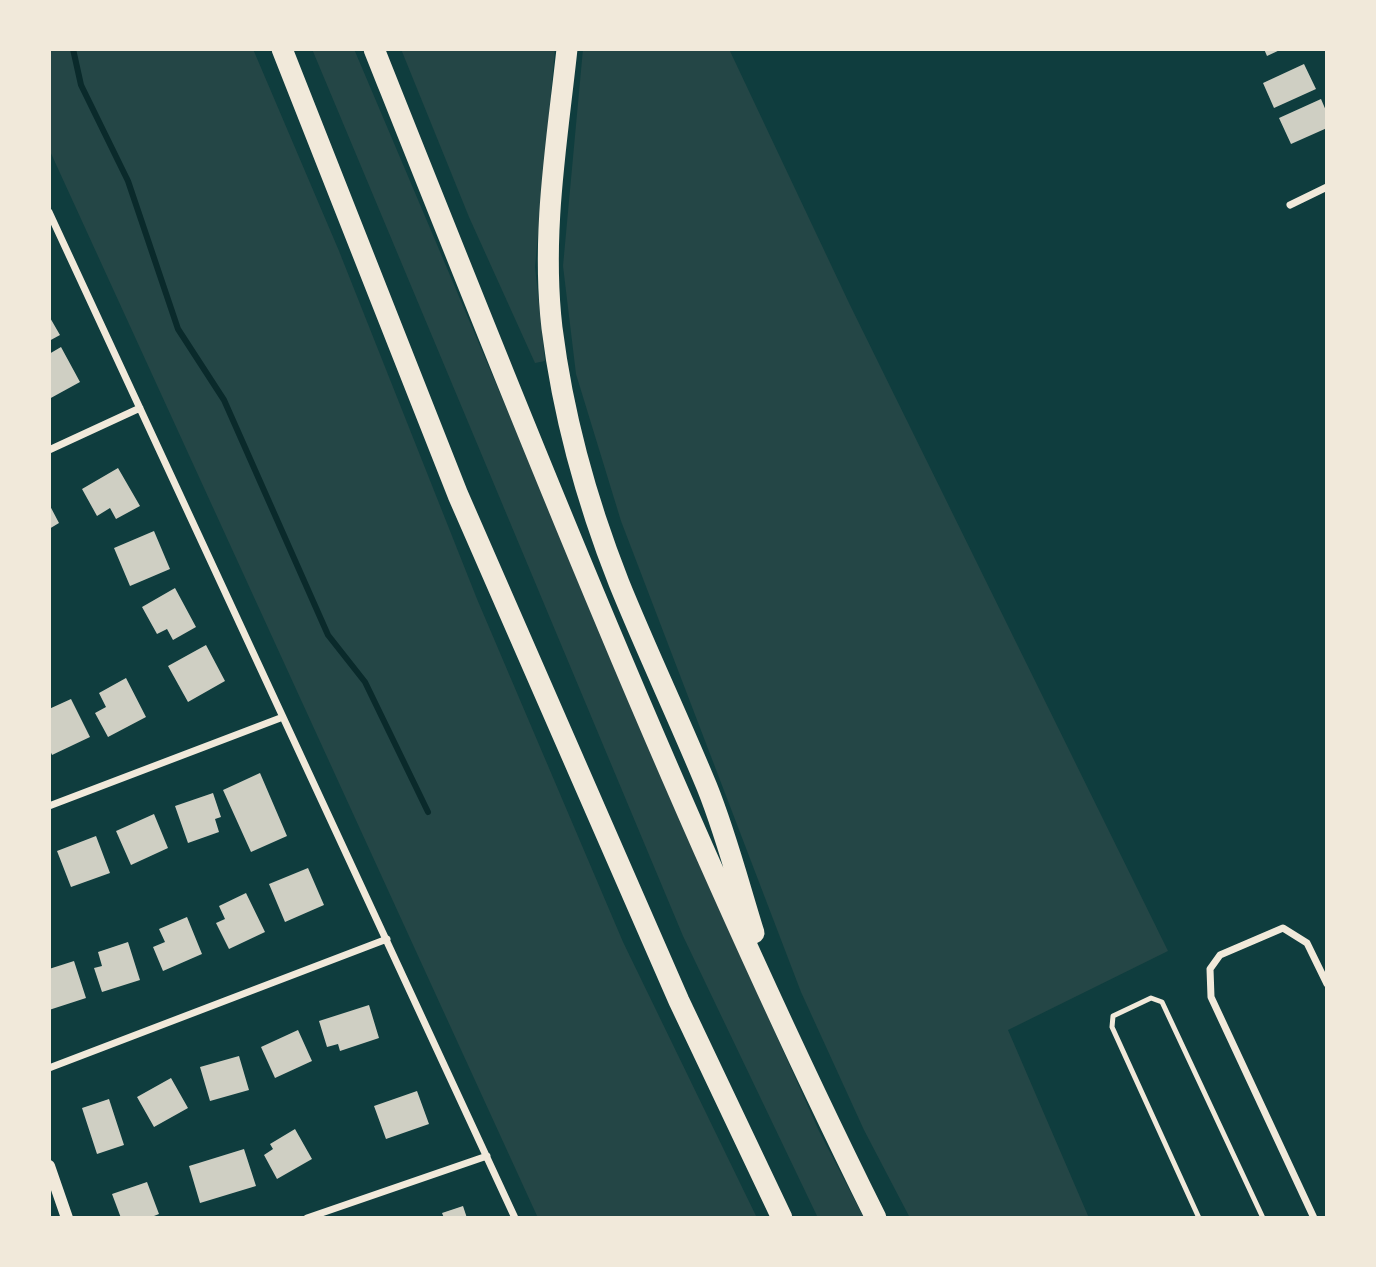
<!DOCTYPE html>
<html>
<head>
<meta charset="utf-8">
<style>
	body { margin:0 }
	#map { position:relative; width:1376px; height:1267px; overflow:hidden; background:#0f3d3e; font-family:"Alegreya Sans",sans-serif }
	canvas { display:block }
	.frame { position:absolute; inset:0; border:51px solid #f1e9da; pointer-events:none }
</style>
</head>
<body>
<div id="map">
<canvas width="1376" height="1267"></canvas>
<div class="frame"></div>
</div>
<script>
const ctx = document.querySelector('canvas').getContext('2d');
ctx.lineJoin = 'round';
function paint(path, color) { ctx.fillStyle = color; ctx.fill(path, 'evenodd'); }
function strokePath(path, color, width, dash) { ctx.strokeStyle = color; ctx.lineWidth = width; ctx.lineCap = dash ? 'butt' : 'round'; ctx.setLineDash(dash || []); ctx.stroke(path); }
const green = new Path2D(`
	M49,49H253L339,251L477,599L623,942L757,1218H538L49,149Z
	M312,49H354L701,867L819,1131L864,1218H818L683,936Z
	M401,49H555L535,267L545,361L535,363L469,217Z
	M583,49H729L849,303L1168,951L1008,1030L1089,1218H910L864,1130L801,992L621,521L576,374L563,266Z`);
const stream = new Path2D(`
	M73,49L81,85L128,181L178,329L224,400L328,635L365,682L428,812`);
const building = new Path2D(`
	M1264,49H1282L1267,56Z
	M1304,64L1316,89L1274,108L1263,83Z
	M1321,99L1327,113V128L1291,144L1279,118Z
	M49,316L60,335L49,341Z
	M61,347L80,382L49,399V354Z
	M118,468L140,506L116,519L110,508L97,516L82,489Z
	M49,504L59,523L49,529Z
	M154,531L170,569L130,586L114,548Z
	M175,588L196,627L173,640L167,629L157,634L142,607Z
	M206,645L225,681L188,702L168,666Z
	M126,678L146,717L108,737L95,713L106,707L99,693Z
	M71,699L90,737L52,755L49,748V729L51,728L49,723V709Z
	M260,773L287,836L251,852L223,790Z
	M213,793L221,817L215,819L219,832L188,843L175,806Z
	M154,814L168,848L131,865L116,831Z
	M96,836L110,873L71,887L57,851Z
	M308,868L324,905L285,922L269,884Z
	M246,893L265,932L229,949L216,923L225,919L219,906Z
	M187,917L202,954L163,971L153,947L165,942L159,929Z
	M128,942L140,980L102,992L94,968L102,966L98,952Z
	M74,961L86,998L49,1010V969Z
	M369,1005L379,1038L340,1051L338,1044L327,1047L319,1021Z
	M298,1030L312,1061L275,1078L261,1047Z
	M239,1056L249,1090L210,1101L200,1067Z
	M171,1078L188,1108L154,1127L137,1097Z
	M417,1091L429,1124L386,1139L374,1106Z
	M109,1099L124,1145L97,1154L82,1108Z
	M295,1129L312,1159L277,1179L264,1155L273,1149L270,1144Z
	M244,1149L256,1186L200,1203L189,1166Z
	M147,1182L159,1214L149,1218H121L112,1194Z
	M463,1206L467,1218H444L442,1213Z`);
const service = new Path2D(`
	M1199,1218L1112,1027L1113,1016L1151,998L1162,1002L1263,1218`);
const minor = new Path2D(`
	M1290,205L1327,187
	M49,212L515,1218
	M49,450L140,408
	M49,806L283,717
	M49,1068L387,939
	M307,1218L487,1156
	M1314,1218L1211,997L1210,969L1220,955L1283,928L1307,943L1327,984`);
const tertiary = new Path2D(`
	M49,1166L67,1218`);
const motorway = new Path2D(`
	M282,49L458,495L679,1001L782,1218
	M374,49C531,443 687,838 876,1218
	M567,49C557,142 541,234 552,328C563,415 587,502 619,583C647,652 679,719 707,787C726,834 739,885 754,933`);
paint(green, '#244646');
strokePath(stream, '#0a2a2b', 6);
paint(building, '#cfcfc3');
strokePath(service, '#f1e9da', 5);
strokePath(minor, '#f1e9da', 7);
strokePath(tertiary, '#f1e9da', 12);
strokePath(motorway, '#f1e9da', 21);
</script>
</body>
</html>
